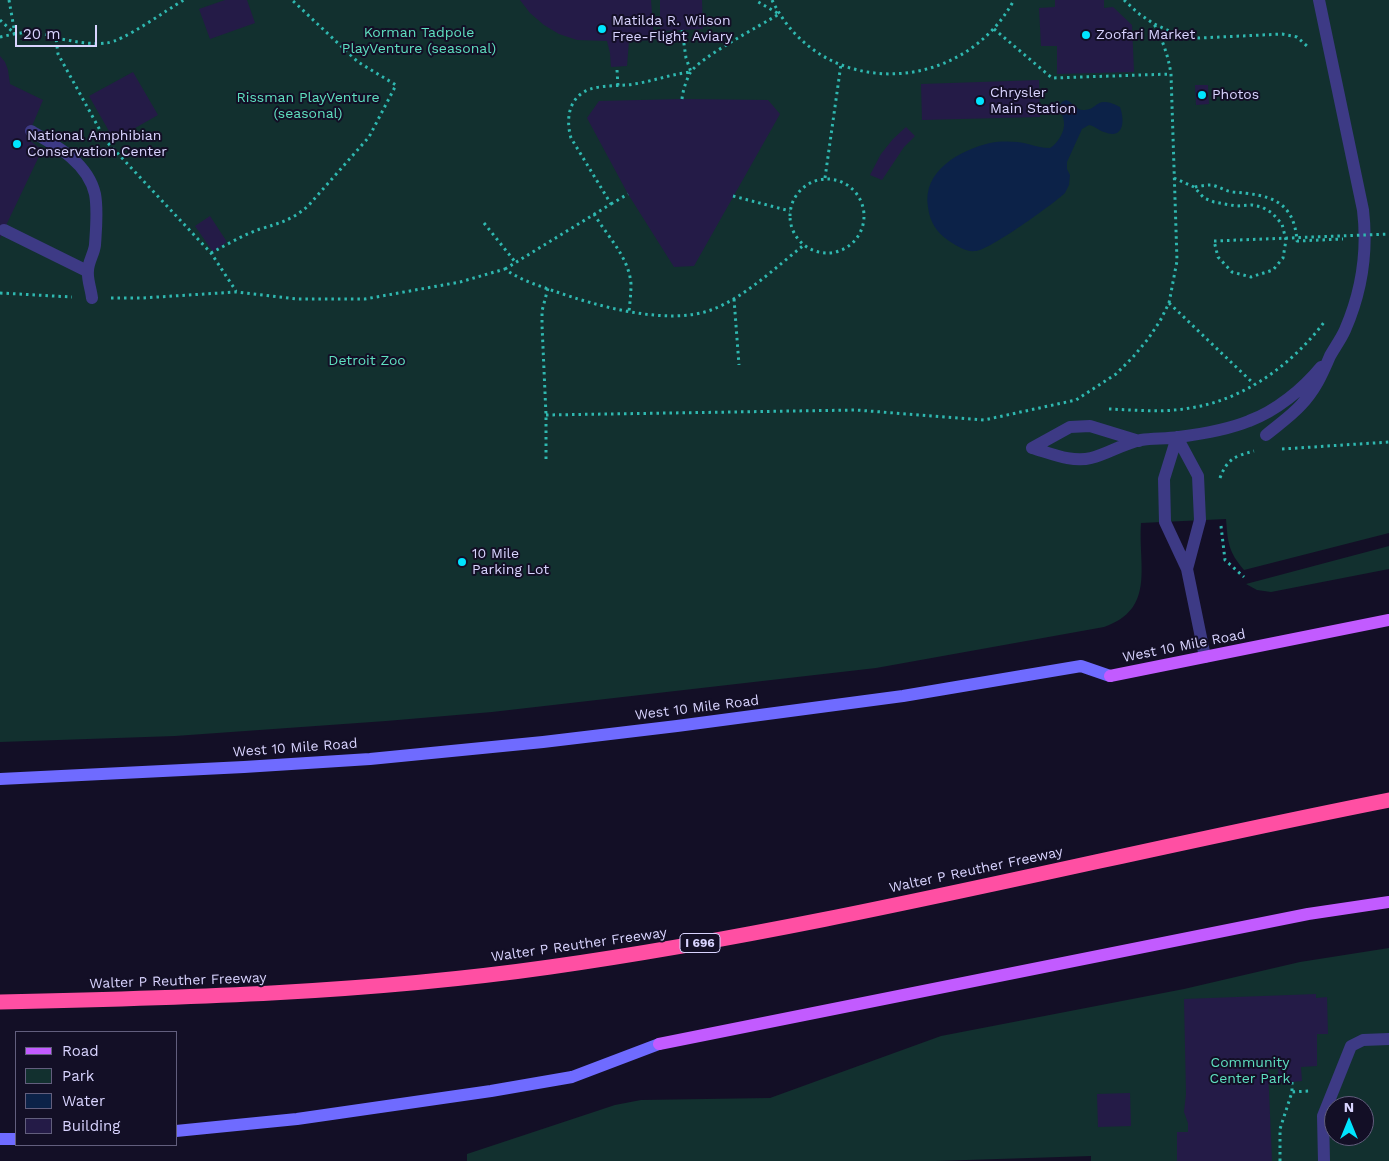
<!DOCTYPE html>
<html>
<head>
<meta charset="utf-8">
<style>
	body { margin:0 }
	#map { position:relative; width:1389px; height:1161px; overflow:hidden; background:#130f26; font-family:"Work Sans",sans-serif }
	canvas { display:block }
	.legend { position:absolute; left:15px; top:1031px; width:162px; height:115px; box-sizing:border-box; background:#130f26; border:1px solid #625e7d; margin:0; padding:6px 9px; list-style:none; font-size:15px; color:#d9d4ff }
	.legend li { display:flex; align-items:center; gap:10px; height:25px }
	.legend b { width:25px; border:1px solid #625e7d }
	.north { position:absolute; left:1324px; top:1096px; width:50px; height:50px; box-sizing:border-box; background:#130f26; border:1px solid #625e7d; border-radius:50%; rotate:0deg; font-size:14px; font-weight:700; line-height:20px; text-align:center; color:#d9d4ff }
	.north::after { content:''; display:block; margin:auto; width:18px; height:22px; background:#00e5ff; clip-path:polygon(50% 0,100% 100%,50% 72%,0 100%) }
	.scale { position:absolute; left:15px; top:25px; width:82px; height:22px; box-sizing:border-box; border:2px solid #d9d4ff; border-top:0; padding-left:6px; font-size:15px; line-height:18px; white-space:nowrap; color:#d9d4ff; -webkit-text-stroke:4px #130f26; paint-order:stroke }
</style>
</head>
<body>
<div id="map">
<canvas width="1389" height="1161"></canvas>
<ul class="legend">
<li><b style="height:6px;background:#c25bff"></b>Road</li>
<li><b style="height:14px;background:#12302f"></b>Park</li>
<li><b style="height:14px;background:#0c2248"></b>Water</li>
<li><b style="height:14px;background:#241b47"></b>Building</li>
</ul>
<div class="north">N</div>
<div class="scale">20 m</div>
</div>
<script>
const ctx = document.querySelector('canvas').getContext('2d');
ctx.lineJoin = 'round';
function paint(path, color) { ctx.fillStyle = color; ctx.fill(path, 'evenodd'); }
function strokePath(path, color, width, dash) { ctx.strokeStyle = color; ctx.lineWidth = width; ctx.lineCap = dash ? 'butt' : 'round'; ctx.setLineDash(dash || []); ctx.stroke(path); }
function label(font, color, halo, rows, align = 'center') {
  ctx.font = font + ' "Work Sans",sans-serif'; ctx.lineWidth = 4; ctx.setLineDash([]); ctx.textBaseline = 'middle'; ctx.strokeStyle = halo; ctx.fillStyle = color; for (const [text, x, y, turn = 0] of rows) {
    ctx.save(); ctx.translate(x, y); ctx.rotate((+turn || 0) * Math.PI / 180); ctx.textAlign = isNaN(turn) ? turn : align; if (halo) ctx.strokeText(text, 0, 0); ctx.fillText(text, 0, 0); ctx.restore();
  }
}
const green = new Path2D(`
	M0,0H1389V533L1244,570C1228,551 1228,543 1226,519L1141,523C1138,566 1156,609 1104,627L876,668L492,712L386,721L175,736L0,742Z
	M1389,546V569L1271,592L1257,590L1246,584Z
	M1389,948V1161H1091V1156L936,1161H467V1154L615,1105L641,1100L770,1098L941,1036L1184,989L1300,962ZM1334,1106H1364V1136H1334Z`);
const water = new Path2D(`
	M1066,100C1073,102 1076,110 1083,110C1099,111 1094,94 1120,107C1125,121 1124,140 1104,132C1098,130 1095,126 1089,125L1082,129L1067,162V169L1070,175L1069,185L1065,193C1052,205 991,249 976,251C965,252 959,247 949,241C936,232 930,222 928,207C922,171 960,150 990,143C1002,141 1015,141 1028,144C1035,146 1042,148 1050,148C1057,144 1065,132 1064,123C1064,117 1060,112 1059,106L1062,102Z`);
const building = new Path2D(`
	M225,0H247L255,23L210,39L199,9Z
	M520,0H651L654,40L629,41L627,66L611,67L610,53L607,41L577,40L559,34L544,25L530,13Z
	M660,0H702L703,29L660,31Z
	M1055,0H1104V8L1113,7L1132,25L1134,72L1057,74V46H1041L1039,8L1055,7Z
	M0,56L5,62L8,70L10,84L43,100L27,138L42,150L0,238Z
	M133,72L158,115L114,140L89,96Z
	M1039,80L1040,117L922,120L921,84Z
	M1195,85H1208L1209,104L1196,105Z
	M682,99L768,100L780,114L694,266L674,267L628,194L587,118L599,101Z
	M906,127L915,136L904,147L882,180L870,175L881,154L893,139Z
	M210,216L227,242L213,252L195,226Z
	M1316,994V998L1327,997L1328,1034H1317V1066L1301,1067L1302,1081L1292,1082H1279L1278,1068H1268L1272,1161H1177V1132H1188V1123L1184,1112L1186,1094L1184,999Z
	M1130,1093L1131,1126L1098,1127L1097,1094Z`);
const path = new Path2D(`
	M9,0L15,34C30,31 41,32 56,38L58,54L106,141L211,253L236,291
	M772,0C821,101 962,96 1014,0
	M1124,0L1138,13L1154,24L1174,33L1199,38L1282,34L1297,37L1307,46
	M0,20L14,33
	M994,29L1052,78L1171,74
	M0,37L14,34
	M56,38C73,41 89,45 106,43C123,42 166,10 184,0
	M617,70L618,86
	M682,99C683,90 686,81 690,73C700,57 760,26 779,14L755,0
	M825,178L841,64
	M1174,178L1194,187L1204,198L1214,202L1236,206L1252,205L1262,207L1272,213L1282,224L1286,240L1283,258L1273,270L1251,277L1232,272L1218,257L1214,241
	M790 216a37 37 0 1 1 74 0a37 37 0 1 1-74 0Z
	M1195,187C1200,186 1206,185 1211,185C1218,186 1225,191 1233,192C1268,195 1294,199 1297,241L1343,239
	M733,196L790,211
	M611,204L628,194
	M594,214C607,236 629,257 631,284C631,293 630,302 629,311
	M484,223L516,263
	M211,253C226,245 243,235 260,229C280,223 292,220 308,206L369,137L396,85L358,62L292,0
	M505,269L611,204L571,138C564,113 572,90 600,87C611,85 623,86 634,84C654,81 671,74 691,72L686,58L682,30
	M0,293L72,297
	M111,298H142L236,292L297,299H365L460,282L505,269C520,280 537,285 554,291C597,306 666,326 711,310C744,298 776,267 804,245
	M734,299L739,365
	M1169,303L1254,384
	M1109,409C1135,410 1163,413 1190,408C1244,400 1293,364 1325,321
	M546,415L856,410L984,420L1076,400L1116,374L1133,357L1148,339L1160,321L1169,303L1177,261L1171,74C1168,55 1163,41 1154,24
	M1282,449L1389,442
	M546,459V415L542,325V311L548,288
	M1220,478C1227,459 1235,456 1254,451
	M1221,526L1225,560L1244,577
	M1292,1082V1092
	M1280,1161V1129L1292,1092L1310,1091`);
const lane = new Path2D(`
	M31,131C57,146 88,163 95,194C98,210 96,229 95,245C94,254 88,262 88,271C87,279 91,289 92,298
	M4,230L87,271
	M1266,435C1278,425 1291,416 1301,405C1315,390 1322,375 1330,356C1335,347 1341,339 1345,330C1362,291 1368,252 1363,210L1319,0
	M1177,437L1164,479L1165,522L1187,569L1205,657
	M1177,437L1198,476L1200,520L1187,569
	M1032,448C1050,453 1072,463 1091,458C1108,454 1124,443 1141,440C1153,438 1166,439 1179,437C1202,434 1227,430 1249,421C1276,411 1303,389 1321,367
	M1032,448L1070,427L1090,426L1139,441
	M1324,1161L1323,1116L1351,1046L1363,1040L1389,1039`);
const secondary = new Path2D(`
	M0,779L244,767L370,759L543,742L677,726L903,696L1081,666L1110,676
	M176,1131L297,1119L491,1091L572,1077L659,1044
	M0,1139H16`);
const primary = new Path2D(`
	M1110,676L1389,620
	M659,1044L1308,914L1389,902`);
const highway = new Path2D(`
	M0,1002C184,998 368,993 550,967C832,927 1109,855 1389,800`);
const pathBridge = new Path2D(`
	M1214,241L1389,234`);
const markers = [
	[602,29,5,"#00e5ff"],
	[1086,35,5,"#00e5ff"],
	[1202,95,5,"#00e5ff"],
	[980,101,5,"#00e5ff"],
	[17,144,5,"#00e5ff"],
	[462,562,5,"#00e5ff"]
];
const shields = [
	[700,943,40]
];
const shieldNames = [
	["I 696",700,943]
];
const poiNames = [
	["Matilda R. Wilson",612,21],
	["Free-Flight Aviary",612,37],
	["Zoofari Market",1096,35],
	["Chrysler",990,93],
	["Main Station",990,109],
	["Photos",1212,95],
	["National Amphibian",27,136],
	["Conservation Center",27,152],
	["10 Mile",472,554],
	["Parking Lot",472,570]
];
const parkNames = [
	["Korman Tadpole",419,33],
	["PlayVenture (seasonal)",419,49],
	["Rissman PlayVenture",308,98],
	["(seasonal)",308,114],
	["Detroit Zoo",367,361],
	["Community",1250,1063],
	["Center Park",1250,1079]
];
const streetNames = [
	["West 10 Mile Road",1184,646,-11],
	["West 10 Mile Road",697,708,-7],
	["West 10 Mile Road",295,748,-4],
	["Walter P Reuther Freeway",976,870,-12],
	["Walter P Reuther Freeway",579,945,-8],
	["Walter P Reuther Freeway",178,981,-2]
];
paint(green, '#12302f');
paint(water, '#0c2248');
paint(building, '#241b47');
strokePath(path, '#2fb8b0', 3, [2.5, 4]);
strokePath(lane, '#3d3a85', 12);
strokePath(secondary, '#6f6bff', 12);
strokePath(primary, '#c25bff', 12);
strokePath(highway, '#ff4fa3', 15);
strokePath(pathBridge, '#2fb8b0', 3, [2.5, 4]);
for (const [x, y, r, color] of markers) { const dot = new Path2D(); dot.arc(x, y, r, 0, 2 * Math.PI); ctx.fillStyle = color; ctx.fill(dot); strokePath(dot, '#130f26', 2); }
for (const [x, y, w] of shields) { const box = new Path2D(); box.roundRect(x - w / 2, y - 9.5, w, 19, 4); ctx.fillStyle = '#130f26'; ctx.fill(box); strokePath(box, '#d9d4ff', 1); }
label('bold 12px', '#d9d4ff', null, shieldNames);
label('14px', '#d9d4ff', '#130f26', poiNames, 'left');
label('14px', '#5fe0c0', '#130f26', parkNames);
label('14px', '#d9d4ff', '#130f26', streetNames);
</script>
</body>
</html>
